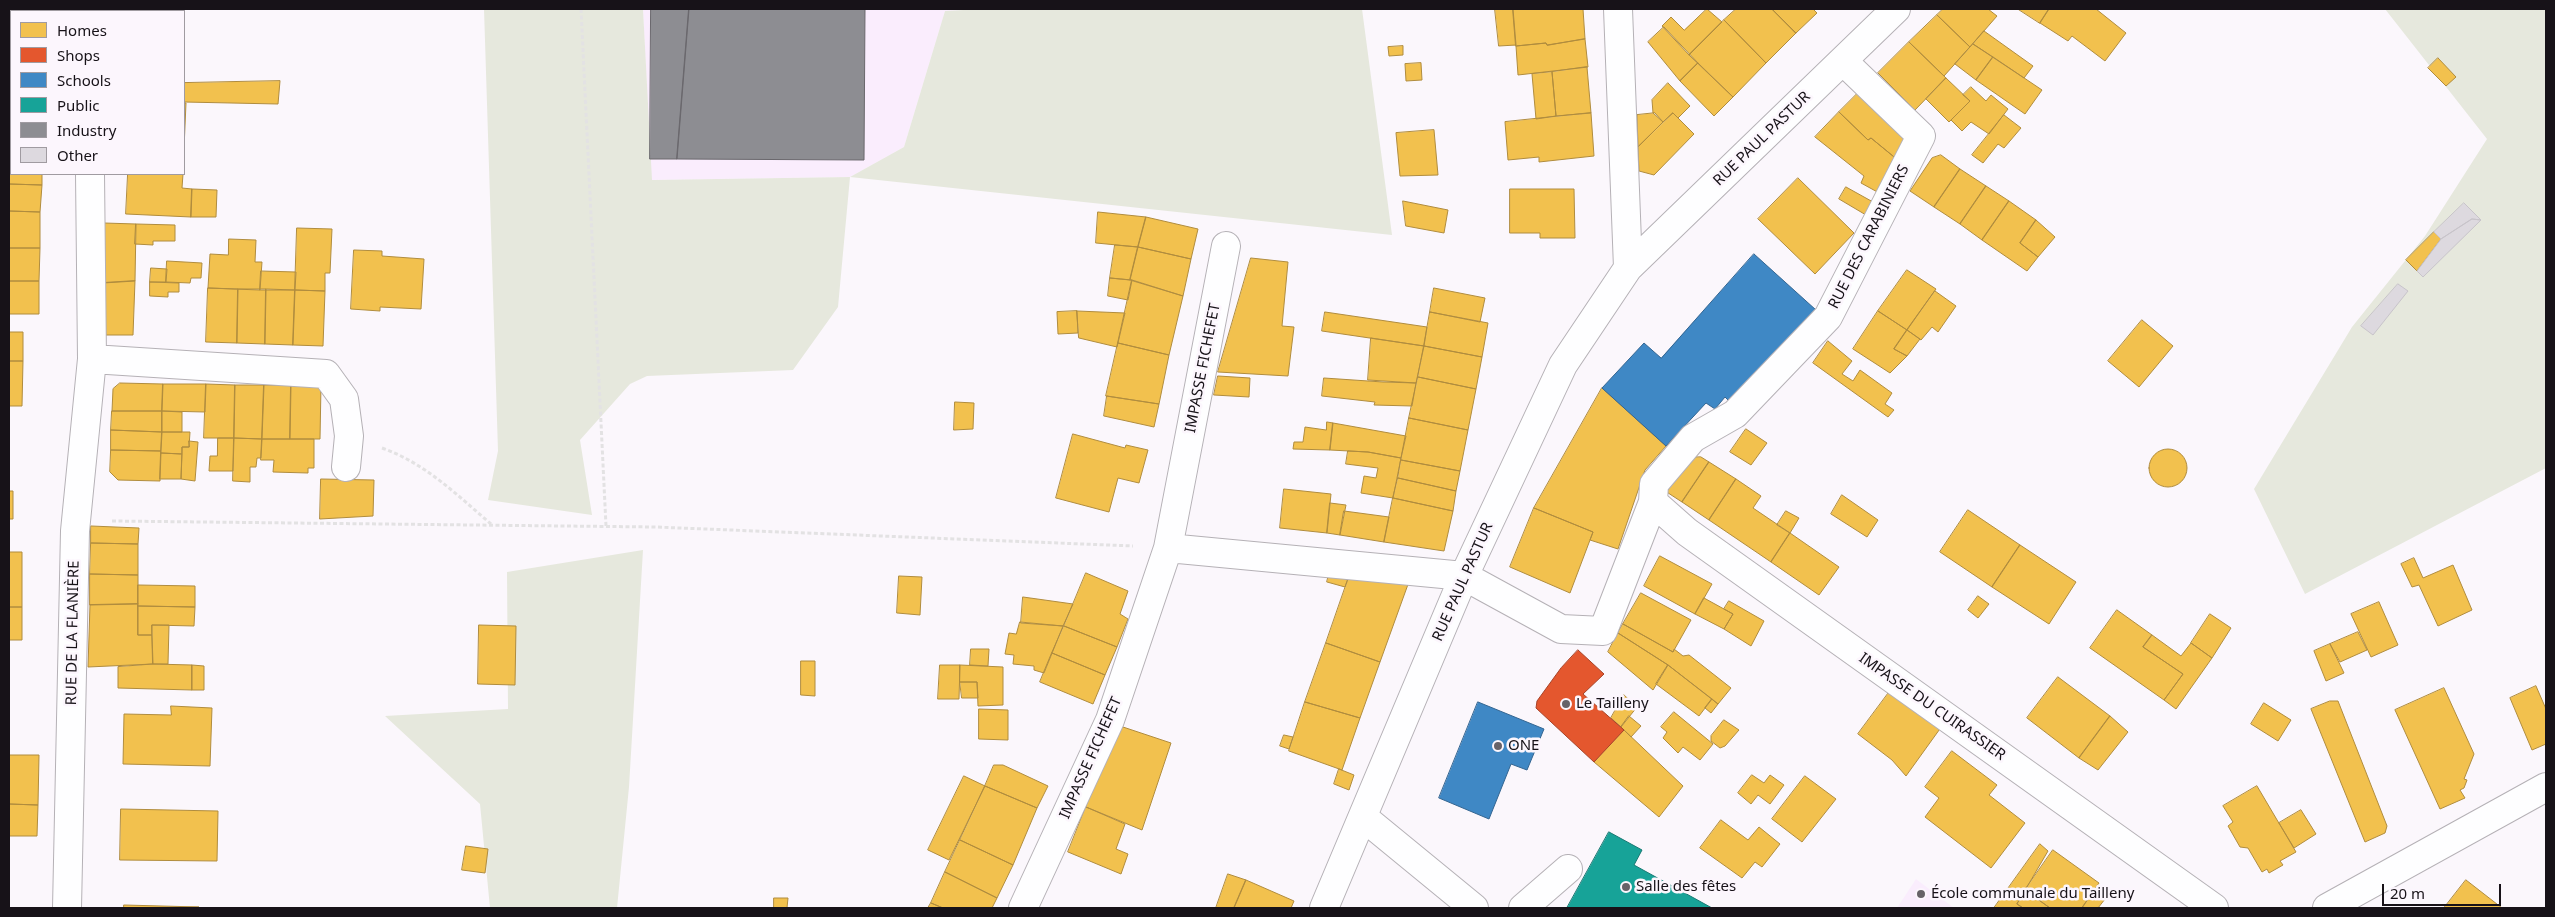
<!DOCTYPE html>
<html>
<head>
<meta charset="utf-8">
<style>
	body { margin:0 }
	#map { position:relative; width:2555px; height:917px; overflow:hidden; background:#fbf7fc; font-family:"Noto Sans",sans-serif }
	canvas { display:block }
	.frame { position:absolute; inset:0; border:10px solid #171218; pointer-events:none }
	.legend { position:absolute; left:10px; top:10px; width:175px; height:165px; box-sizing:border-box; background:#fcf6fd; border:1px solid #a09ba1; margin:0; padding:6px 9px; list-style:none; font-size:15px; color:#171218 }
	.legend li { display:flex; align-items:center; gap:10px; height:25px }
	.legend b { width:25px; border:1px solid #a09ba1 }
	.scale { position:absolute; left:2382px; top:884px; width:119px; height:22px; box-sizing:border-box; border:2px solid #171218; border-top:0; padding-left:6px; font-size:15px; line-height:18px; white-space:nowrap; color:#171218; -webkit-text-stroke:4px #fcf6fd; paint-order:stroke }
</style>
</head>
<body>
<div id="map">
<canvas width="2555" height="917"></canvas>
<div class="frame"></div>
<ul class="legend">
<li><b style="height:14px;background:#f2c14e"></b>Homes</li>
<li><b style="height:14px;background:#e4572e"></b>Shops</li>
<li><b style="height:14px;background:#3f88c5"></b>Schools</li>
<li><b style="height:14px;background:#17a398"></b>Public</li>
<li><b style="height:14px;background:#8d8d92"></b>Industry</li>
<li><b style="height:14px;background:#ddd9df"></b>Other</li>
</ul>
<div class="scale">20 m</div>
</div>
<script>
const ctx = document.querySelector('canvas').getContext('2d');
ctx.lineJoin = 'round';
function paint(path, color) { ctx.fillStyle = color; ctx.fill(path, 'evenodd'); }
function strokePath(path, color, width, dash) { ctx.strokeStyle = color; ctx.lineWidth = width; ctx.lineCap = dash ? 'butt' : 'round'; ctx.setLineDash(dash || []); ctx.stroke(path); }
function label(font, color, halo, rows, align = 'center') {
  ctx.font = font + ' "Noto Sans",sans-serif'; ctx.lineWidth = 5; ctx.setLineDash([]); ctx.textBaseline = 'middle'; ctx.strokeStyle = halo; ctx.fillStyle = color; for (const [text, x, y, turn = 0] of rows) {
    ctx.save(); ctx.translate(x, y); ctx.rotate((+turn || 0) * Math.PI / 180); ctx.textAlign = isNaN(turn) ? turn : align; if (halo) ctx.strokeText(text, 0, 0); ctx.fillText(text, 0, 0); ctx.restore();
  }
}
const built = new Path2D(`
	M643,9H982L945,11L904,147L850,177L651,180Z
	M1916,879L1954,908H1897Z`);
const green = new Path2D(`
	M484,9H643L652,180L850,177L904,147L945,11L982,9H1362L1392,235L850,177L838,307L793,370L647,376L630,384L580,440L592,515L488,500L498,451Z
	M2385,9H2546V468L2305,594L2254,489L2352,327L2425,236L2487,139Z
	M643,550L629,787L617,908H490L480,804L385,716L508,709L507,572Z`);
const homes = new Path2D(`
	M108,9H153V11H108Z
	M153,9H171L170,11H153Z
	M1495,9H1513L1516,45L1499,46Z
	M1513,9H1583L1585,39L1547,45L1546,43L1516,46Z
	M1707,9L1722,22L1689,55L1662,26L1671,17L1684,30Z
	M1736,9H1772L1796,33L1766,63L1724,20Z
	M1772,9H1813L1817,13L1796,33Z
	M1943,9H1988L1997,16L1970,47L1937,15Z
	M2018,9H2049L2040,23Z
	M2049,9H2096L2126,33L2105,61L2072,36L2068,41L2040,23Z
	M1937,15L1970,47L1944,76L1909,42Z
	M1724,20L1766,63L1733,97L1689,55Z
	M1664,27L1698,63L1680,81L1648,42Z
	M1984,31L2033,66L2024,78L1973,44Z
	M1585,39L1588,67L1518,75L1516,46L1546,43L1547,45Z
	M1909,42L1946,78L1915,110L1878,73Z
	M1973,44L1993,57L1976,80L1955,64Z
	M1403,46V55L1389,56L1388,47Z
	M1993,57L2042,90L2025,114L1976,80Z
	M2438,58L2456,77L2446,86L2428,68Z
	M1421,63L1422,80L1406,81L1405,64Z
	M1698,63L1733,97L1714,116L1680,81Z
	M1587,67L1591,113L1556,116L1552,72Z
	M1552,72L1556,116L1536,119L1532,74Z
	M1946,78L1970,101L1949,122L1926,99Z
	M280,81L278,104L184,102V83Z
	M1668,83L1690,106L1678,118L1673,113L1663,122L1653,113L1652,100Z
	M1865,86L1914,138L1899,161L1871,138L1868,140L1839,112Z
	M1971,87L1986,101L1991,95L2008,109L1989,134L1971,122L1962,131L1951,120L1970,101L1963,95Z
	M184,103H186L184,149Z
	M9,112L11,113V158H9Z
	M1839,112L1868,140L1871,138L1899,161L1881,194L1861,183L1864,176L1815,137Z
	M1591,113L1594,156L1539,162V157L1508,160L1505,122Z
	M1655,113L1663,122L1638,147L1637,115Z
	M1673,113L1694,134L1654,175L1639,171L1638,147Z
	M2004,115L2021,128L2004,148L1998,144L1983,163L1972,155Z
	M1434,130L1438,175L1400,176L1396,133Z
	M1941,155L1960,169L1934,207L1910,191L1932,158Z
	M9,158H11V174H42V185L9,184Z
	M1960,169L1986,186L1960,224L1934,207Z
	M128,174H183L182,188L192,189L191,217L126,214Z
	M1798,178L1854,233L1815,274L1758,219Z
	M9,184L42,185L40,212L9,211Z
	M1986,186L2009,201L1982,240L1960,224Z
	M1846,187L1873,202L1866,215L1839,199Z
	M192,189L217,190L216,217H191Z
	M1510,189H1574L1575,238H1540V233H1510Z
	M1403,201L1448,210L1444,233L1406,226Z
	M2009,201L2036,220L2020,243L2038,257L2027,271L1982,240Z
	M9,211L40,212V248H9Z
	M1098,212L1146,217L1138,247L1096,243Z
	M1146,217L1198,229L1191,259L1138,247Z
	M2036,220L2055,237L2038,257L2020,243Z
	M104,223L136,224L135,281L103,283Z
	M136,224L175,225V241H153V245L135,244Z
	M297,228L332,229L330,273H325V291L295,290Z
	M2434,232L2441,239L2417,271L2406,260Z
	M229,239L256,240L255,262H262L260,290L208,288L210,254L228,255Z
	M1115,245L1138,247L1130,280L1110,278Z
	M1138,247L1191,259L1183,296L1130,280Z
	M9,248H40L39,281H9Z
	M354,250L382,251V256L424,259L421,309L380,307V311L351,309Z
	M1251,258L1288,262L1282,326L1294,327L1288,376L1218,372Z
	M167,261L202,263L201,278H191L190,283L166,282Z
	M151,268L167,269L166,282H150Z
	M1907,270L1936,289L1907,330L1878,311Z
	M261,271L296,272L295,290H260Z
	M1110,278L1132,280L1128,300L1108,296Z
	M1132,280L1183,296L1169,355L1118,343Z
	M9,281H39V314H9Z
	M135,281L133,335H102L103,283Z
	M150,282L179,283V292H168V297L150,296Z
	M208,288L238,289L237,343L206,342Z
	M1434,288L1485,298L1480,322L1430,312Z
	M238,289H266L265,344L237,343Z
	M266,289L295,290L293,345L265,344Z
	M295,290L325,291L323,346L293,345Z
	M1935,291L1956,306L1938,332L1932,327L1921,340L1907,330Z
	M1077,311L1125,313L1117,347L1079,338Z
	M1077,311L1078,333L1058,334L1057,312Z
	M1878,311L1907,330L1894,349L1907,356L1890,373L1853,349Z
	M1325,312L1427,327L1424,346L1322,331Z
	M1430,312L1488,323L1482,357L1424,346Z
	M2142,320L2173,346L2139,387L2108,361Z
	M1907,330L1920,339L1907,356L1894,349Z
	M9,332H23V361H9Z
	M1371,338L1424,346L1416,383L1368,380Z
	M1828,341L1852,361L1842,374L1853,381L1860,370L1892,393L1885,404L1894,410L1888,417L1813,363Z
	M1118,343L1169,355L1159,404L1106,396Z
	M1424,346L1482,357L1476,389L1418,377Z
	M9,361H23L22,406H9Z
	M1218,376L1250,378L1249,397L1214,395Z
	M1418,377L1476,389L1468,430L1409,418Z
	M1324,378L1383,382L1416,383L1412,406L1374,405L1375,402L1322,396Z
	M120,383L163,384L162,411H112L113,389Z
	M163,384H206L205,412L162,411Z
	M206,384L235,385L234,438H204Z
	M235,385H264L262,439L234,438Z
	M264,385H291L290,439H262Z
	M291,385H321L320,439H290Z
	M1602,388L1666,446L1645,470L1618,549L1590,540L1593,532L1534,508Z
	M1107,396L1159,404L1154,427L1104,416Z
	M955,402L974,403L973,429L954,430Z
	M112,411H162V432L111,430Z
	M162,411L182,412V432H162Z
	M1409,418L1468,430L1460,471L1401,460Z
	M1327,422L1333,423L1330,450L1293,449L1294,442H1303L1305,427L1326,430Z
	M1333,423L1406,436L1401,458L1368,452L1330,450Z
	M1746,429L1767,443L1751,465L1730,452Z
	M111,430L162,432L161,451L111,450Z
	M162,432H190L189,447H182V454L161,453Z
	M1073,434L1125,448L1126,445L1148,450L1139,483L1118,478L1109,512L1056,498Z
	M218,438H234L233,471H209L210,456H217Z
	M234,438L262,439L261,458H257L256,467H250V482L233,481Z
	M262,439H314V468H308V473L273,472L274,460H261Z
	M189,441L198,442L195,481L181,479L182,447H189Z
	M2149 468a19 19 0 1 1 38 0a19 19 0 1 1-38 0Z
	M111,450L161,451L160,481L118,480L110,472Z
	M1348,451L1368,452L1401,458L1393,498L1361,493L1364,476L1376,478L1378,468L1346,464Z
	M161,453L182,454L181,479H160Z
	M1701,457L1709,462L1682,502L1662,489L1683,458Z
	M1401,460L1460,471L1456,491L1398,478Z
	M1709,462L1736,479L1709,520L1682,502Z
	M1398,478L1456,491L1453,511L1393,498Z
	M321,479L374,480L373,516L320,519Z
	M1736,479L1761,496L1753,508L1790,533L1771,562L1709,520Z
	M1284,489L1331,494L1327,533L1280,528Z
	M9,491H13V519H9Z
	M1842,495L1878,520L1867,537L1831,514Z
	M1393,498L1453,511L1444,551L1384,542Z
	M1330,503L1346,505L1340,535L1327,533Z
	M1534,508L1593,532L1570,593L1510,567Z
	M1968,510L2020,545L1992,587L1940,552Z
	M1344,511L1389,517L1384,542L1340,535Z
	M1786,511L1799,518L1790,533L1777,525Z
	M91,526L139,528L138,544L91,543Z
	M1790,533L1839,567L1819,595L1771,562Z
	M91,543L138,544V575L90,574Z
	M2020,545L2076,582L2049,624L1992,587Z
	M9,552H22V607H9Z
	M1660,556L1712,584L1695,614L1644,586Z
	M2414,558L2423,578L2453,565L2472,610L2438,626L2419,585L2412,587L2401,564Z
	M1331,566L1352,568L1345,587L1327,582Z
	M1352,568L1411,576L1380,662L1326,643Z
	M1086,573L1128,591L1120,614L1128,619L1117,647L1064,626Z
	M90,574L138,575V604L90,605Z
	M899,576L922,577L920,615L897,613Z
	M138,585L195,586V607L138,606Z
	M1641,593L1691,620L1673,652L1623,624Z
	M1978,596L1989,604L1978,618L1968,610Z
	M1023,597L1073,604L1063,626L1021,623Z
	M1704,598L1733,614L1724,629L1695,614Z
	M1729,601L1764,621L1751,646L1724,629L1733,614L1724,609Z
	M2379,602L2398,645L2371,657L2351,614Z
	M138,604V635H152L153,664L88,667L90,605Z
	M138,606L195,607L194,626L152,625V635H138Z
	M9,607H22V640H9Z
	M2117,610L2152,635L2143,647L2183,674L2164,700L2090,648Z
	M2210,614L2231,628L2212,658L2191,643Z
	M1020,622L1063,626L1044,673L1034,670V666L1013,664L1014,655L1005,654L1009,633L1016,634Z
	M1623,624L1673,652L1674,649L1683,656L1689,655L1731,688L1718,704L1668,665L1618,633Z
	M152,625H169L168,664H153Z
	M479,625L516,626L515,685L478,684Z
	M1064,626L1117,647L1105,675L1052,653Z
	M2358,632L2367,650L2340,662L2330,644Z
	M1618,633L1668,665L1653,690L1608,652Z
	M2152,635L2181,656L2191,643L2212,658L2176,709L2164,700L2183,674L2143,647Z
	M1326,643L1380,662L1360,718L1305,702Z
	M2330,644L2344,673L2326,681L2314,651Z
	M971,649H989L988,666L970,665Z
	M1052,653L1105,675L1093,704L1040,682Z
	M801,661H815V696L801,695Z
	M153,664L192,665V690L118,688V667Z
	M192,665L204,666V690H192Z
	M940,665H960L959,699H938Z
	M960,665L1003,667V705L978,706L977,682H960Z
	M1668,665L1712,699L1699,716L1656,684Z
	M2058,677L2110,716L2079,758L2027,718Z
	M960,682H977L978,698H962Z
	M2536,686L2546,709V744L2532,750L2510,698Z
	M2444,688L2474,754L2464,779L2467,780L2464,788L2460,790L2465,798L2440,809L2395,710Z
	M1890,691L1942,726L1906,776L1892,760L1858,734Z
	M1624,695L1637,707L1621,727L1611,718Z
	M1712,699L1718,704L1711,713L1705,708Z
	M2330,701H2338L2387,826L2385,833L2365,842L2311,709Z
	M1305,702L1360,718L1342,770L1289,751Z
	M2264,703L2291,720L2278,741L2251,724Z
	M171,706L212,708L210,766L123,764L124,714L171,715Z
	M979,709L1008,710V740L979,739Z
	M1674,712L1713,744L1700,760L1683,747L1678,753L1663,738L1667,732L1661,727Z
	M1629,716L1641,726L1631,737L1621,727Z
	M2110,716L2128,732L2098,770L2079,758Z
	M1724,720L1739,730L1725,746L1720,748L1711,741V736Z
	M1117,725L1171,743L1142,830L1086,807Z
	M1624,730L1683,786L1659,817L1594,762Z
	M1284,735L1293,737L1289,749L1280,746Z
	M1952,751L1997,785L1989,795L2025,823L1991,868L1925,817L1939,798L1925,787Z
	M9,755H39L38,805L9,804Z
	M994,765H1003L1048,786L1037,808L985,786Z
	M1339,769L1354,775L1349,790L1334,784Z
	M1752,775L1764,783L1770,775L1784,785L1770,804L1758,795L1751,804L1738,793Z
	M964,776L985,786L949,860L928,850Z
	M1805,776L1836,799L1802,842L1772,819Z
	M985,786L1037,808L1013,865L960,840Z
	M2257,786L2296,852L2280,861L2283,865L2269,873L2267,869L2262,872L2248,848L2240,847L2228,826L2233,822L2223,806Z
	M9,804L38,805L37,836H9Z
	M1086,807L1125,824L1116,849L1128,854L1121,874L1068,852Z
	M121,809L218,811L217,861L120,860Z
	M2301,810L2316,834L2294,848L2279,823Z
	M1721,820L1748,840L1759,827L1780,844L1762,867L1755,862L1742,878L1700,848Z
	M960,840L1013,865L997,898L945,872Z
	M2040,844L2048,851L2017,904L2023,908H1994Z
	M466,846L488,849L485,873L462,870Z
	M2053,850L2099,883L2082,908H2050L2025,890Z
	M945,872L997,898L992,908H943L931,903Z
	M1228,874L1246,880L1234,908H1216Z
	M1246,880L1294,901L1291,908H1234Z
	M2466,880L2502,908H2444Z
	M2026,891L2050,908H2023L2017,904Z
	M2094,891L2105,899L2098,908H2082Z
	M774,898H788L787,908H774Z
	M931,903L943,908H928Z
	M124,905L199,907L124,908Z`);
const shops = new Path2D(`
	M1578,650L1604,674L1583,694L1624,730L1594,762L1536,708L1537,701L1561,668Z`);
const schools = new Path2D(`
	M1754,254L1816,310L1731,403L1725,397L1715,409L1706,403L1666,446L1602,388L1644,343L1661,358Z
	M1478,702L1544,729L1527,770L1511,764L1489,819L1439,798Z`);
const public = new Path2D(`
	M1609,832L1642,850L1634,865L1712,908H1567Z`);
const industry = new Path2D(`
	M651,9H689L677,159H650Z
	M689,9H865L864,160L677,159Z`);
const building = new Path2D(`
	M2464,203L2481,220L2472,219L2441,239L2434,232Z
	M2472,219L2481,220L2423,277L2417,271L2441,239Z
	M2398,284L2408,291L2373,335L2361,326Z`);
const path = new Path2D(`
	M581,9L606,526
	M382,448C425,463 457,495 491,524
	M112,521L655,527L1133,546`);
const minor = new Path2D(`
	M1618,9L1628,268
	M98,11V9
	M92,359L326,374L344,399L349,436L346,467
	M1653,502L1687,532L2214,908
	M1168,548L1464,576L1561,629L1603,631L1653,502L1654,484L1693,438L1735,414L1828,317L1921,136L1843,61
	M1363,817L1474,908
	M67,908L75,531L92,359L90,174
	M1023,908L1110,720L1168,548L1226,246
	M1324,908L1464,576L1563,365L1628,268L1896,9
	M1523,908L1568,869
	M2327,908L2546,787`);
const markers = [
	[1566,704,5,"#676268"],
	[1498,746,5,"#676268"],
	[1626,887,5,"#676268"],
	[1921,894,5,"#676268"]
];
const streetNames = [
	["RUE PAUL PASTUR",1762,139,-44],
	["RUE DES CARABINIERS",1869,237,-63],
	["IMPASSE FICHEFET",1203,368,-79],
	["RUE PAUL PASTUR",1463,582,-66],
	["RUE DE LA FLANIÈRE",73,633,-89],
	["IMPASSE DU CUIRASSIER",1932,707,35],
	["IMPASSE FICHEFET",1091,758,-66]
];
const poiNames = [
	["Le Tailleny",1576,704],
	["ONE",1508,746],
	["Salle des fêtes",1636,887],
	["École communale du Tailleny",1931,894]
];
paint(built, '#faedfd');
paint(green, '#e6e8dd');
paint(homes, '#f2c14e');
strokePath(homes, '#b08c3e', 1);
paint(shops, '#e4572e');
strokePath(shops, '#a64227', 1);
paint(schools, '#3f88c5');
strokePath(schools, '#336591', 1);
paint(public, '#17a398');
strokePath(public, '#177872', 1);
paint(industry, '#8d8d92');
strokePath(industry, '#6a686d', 1);
paint(building, '#ddd9df');
strokePath(building, '#c8c4ca', 1);
strokePath(minor, '#b5b1b6', 30);
strokePath(path, '#e3e2e3', 3, [4, 2.5]);
strokePath(minor, '#fefeff', 28);
for (const [x, y, r, color] of markers) { const dot = new Path2D(); dot.arc(x, y, r, 0, 2 * Math.PI); ctx.fillStyle = color; ctx.fill(dot); strokePath(dot, '#fcf6fd', 2); }
label('15px', '#171218', '#fcf6fd', streetNames);
label('15px', '#171218', '#fcf6fd', poiNames, 'left');
</script>
</body>
</html>
